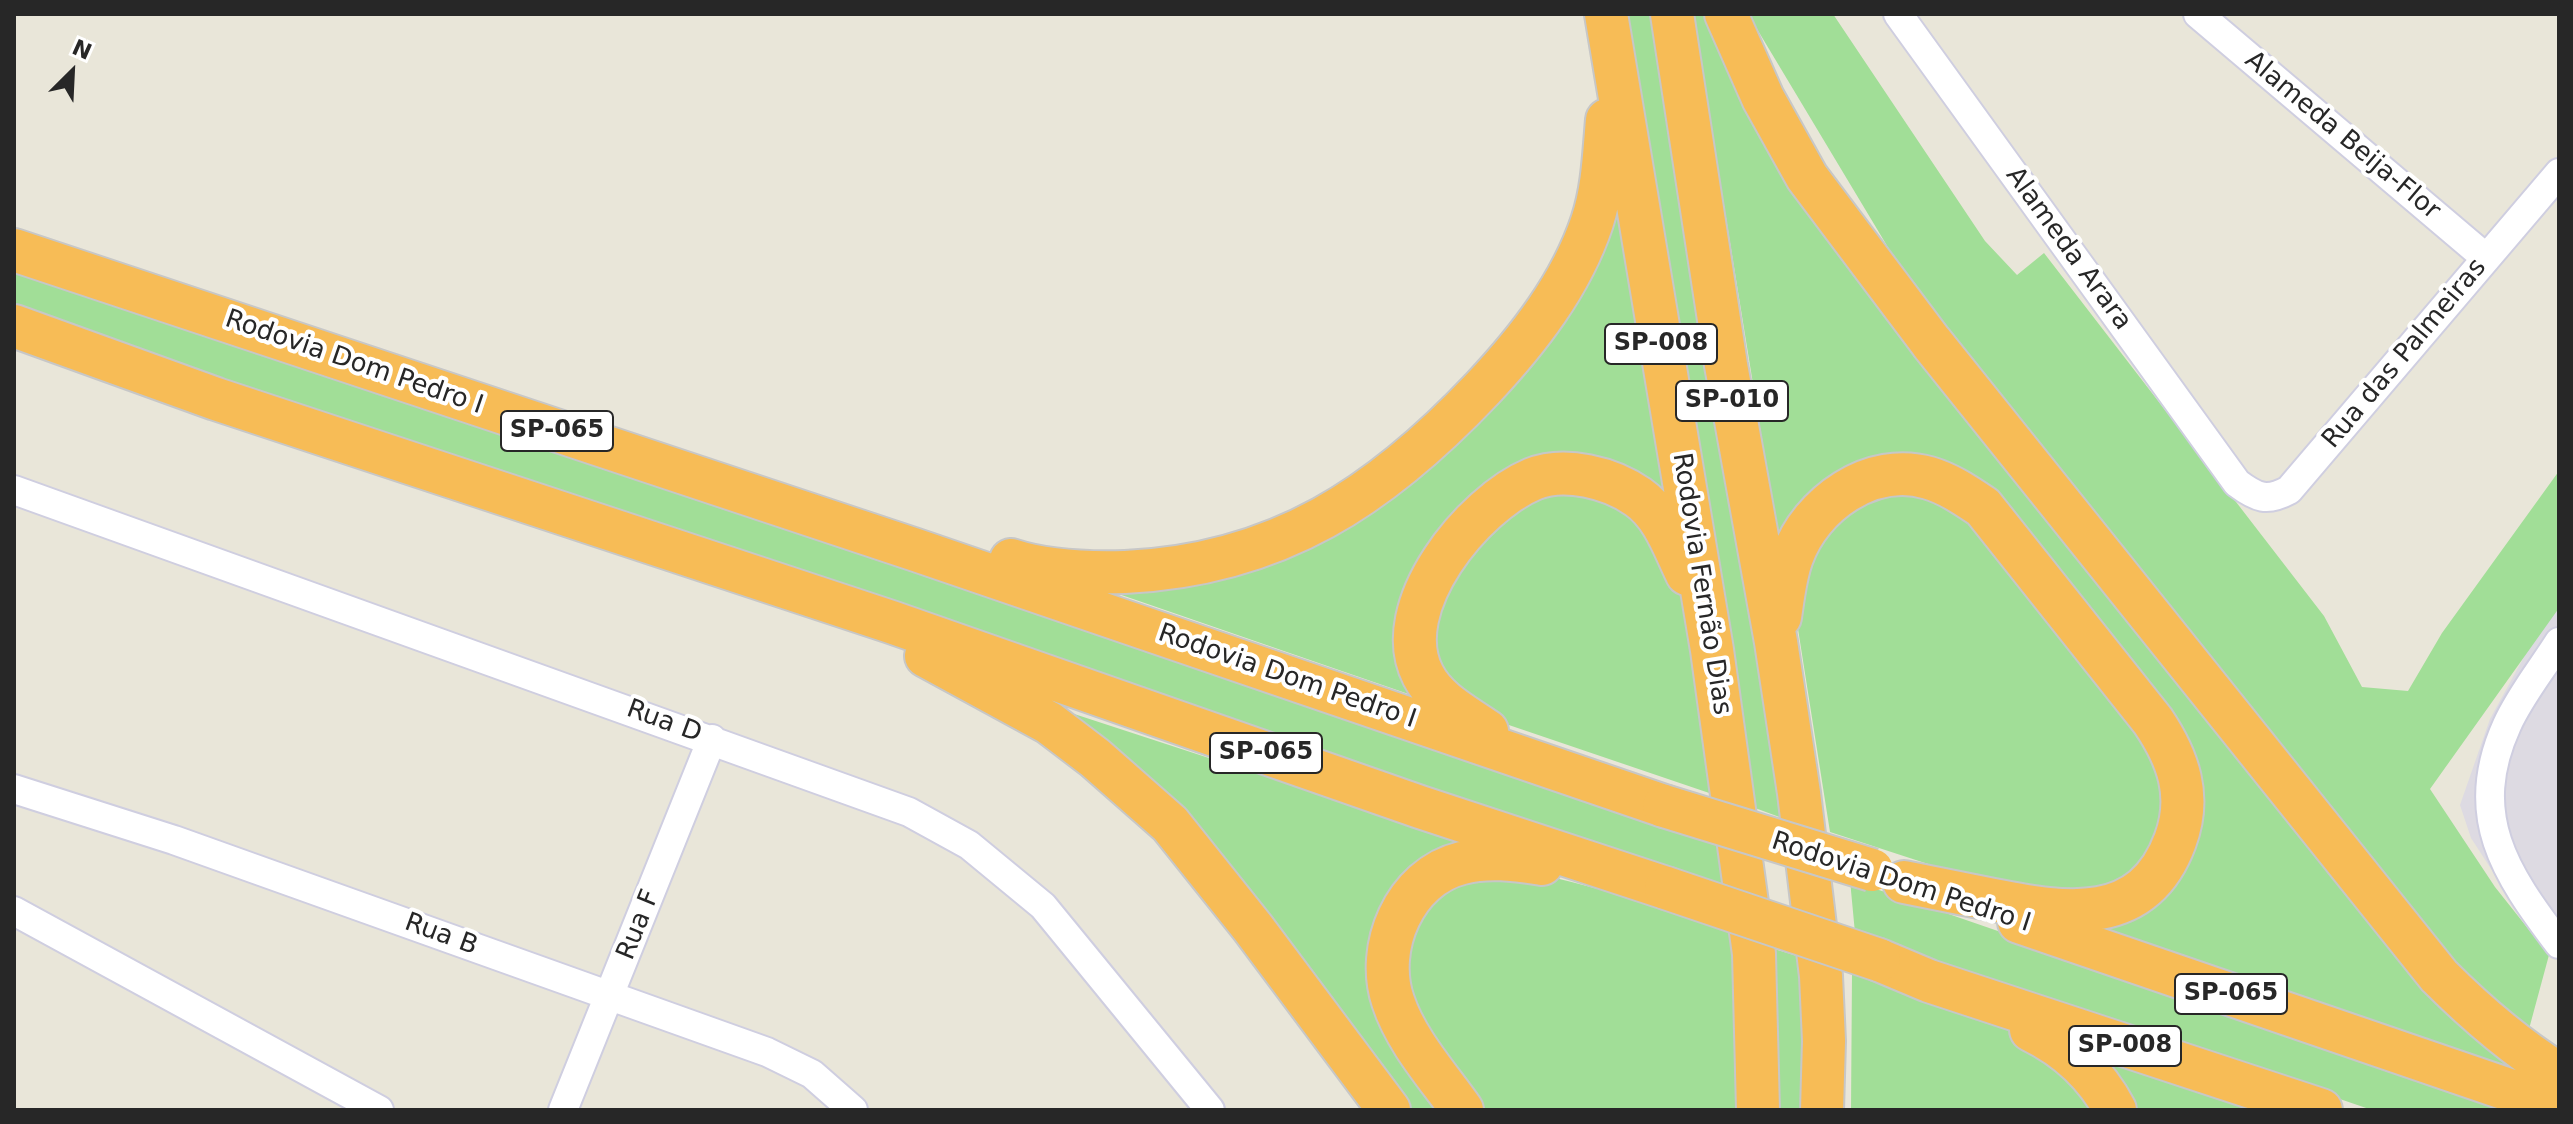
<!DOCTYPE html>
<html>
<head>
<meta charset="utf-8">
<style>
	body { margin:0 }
	#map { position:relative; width:2573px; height:1124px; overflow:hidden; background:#e9e6d9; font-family:"DejaVu Sans",sans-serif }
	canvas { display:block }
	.frame { position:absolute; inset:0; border:16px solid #272727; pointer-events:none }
	.north { position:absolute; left:32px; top:32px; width:80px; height:80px; -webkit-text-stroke:6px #fff; paint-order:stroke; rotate:24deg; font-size:22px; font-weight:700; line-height:32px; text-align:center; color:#272727 }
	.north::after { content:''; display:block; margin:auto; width:28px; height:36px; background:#272727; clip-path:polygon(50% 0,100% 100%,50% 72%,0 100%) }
</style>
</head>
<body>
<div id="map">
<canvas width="2573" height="1124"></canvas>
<div class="frame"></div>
<div class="north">N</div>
</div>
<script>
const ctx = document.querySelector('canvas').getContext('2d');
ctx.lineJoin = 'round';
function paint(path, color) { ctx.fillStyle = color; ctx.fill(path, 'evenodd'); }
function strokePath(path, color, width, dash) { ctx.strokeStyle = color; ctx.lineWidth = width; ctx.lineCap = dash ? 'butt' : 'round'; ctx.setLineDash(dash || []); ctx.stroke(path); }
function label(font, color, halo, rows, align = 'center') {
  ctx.font = font + ' "DejaVu Sans",sans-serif'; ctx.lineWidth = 8; ctx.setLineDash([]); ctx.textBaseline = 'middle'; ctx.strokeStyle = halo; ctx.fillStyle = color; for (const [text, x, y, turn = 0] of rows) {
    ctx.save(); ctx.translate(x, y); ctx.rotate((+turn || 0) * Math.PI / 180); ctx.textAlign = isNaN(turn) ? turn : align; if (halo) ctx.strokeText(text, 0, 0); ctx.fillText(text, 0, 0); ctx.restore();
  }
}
const industrial = new Path2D(`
	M2559,593V958L2539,943L2471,838L2460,805L2490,719Z`);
const green = new Path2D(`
	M1622,14H1661L1793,822L1755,808Z
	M1693,14H1712L1754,101L2475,1024L2532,1088L2093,926L2130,910L2195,784L1926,466L1778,538Z
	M1748,14H1833L1985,241L2017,275L2044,253L2324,616L2362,687L2408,691L2442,633L2559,471V608L2430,789L2495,887L2549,955L2529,1029L2465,986L1913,289Z
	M1616,173L1677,523L1605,467L1457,517L1423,699L1078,580L1139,582L1434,450Z
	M14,258L1731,838L1735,893L14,313Z
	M1556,488L1633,505L1680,592L1721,797L1500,722L1448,691L1425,620L1473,538Z
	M1869,489L1947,497L2158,750L2168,777L2153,856L2110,893H2017L1830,832L1798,629L1796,594L1814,540Z
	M1062,710L1472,844L1380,942L1452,1110H1410L1318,985Z
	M1514,869C1592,884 1665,909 1739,935L1738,1110H1486L1426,1026L1411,999L1406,971L1408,942L1418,917L1454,878Z
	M1850,880L2517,1110H2372L1855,933Z
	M1771,948L1807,959L1808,1110H1764Z
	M1852,973L2005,1028L2039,1045L2101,1110H1851Z
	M2094,1053L2262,1110H2125Z`);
const minor = new Path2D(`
	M1898,14L2237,483C2257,498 2267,502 2289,490L2559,173
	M2198,14L2486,258
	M14,490L909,812L969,845L1043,906L1210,1110
	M2559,642C2542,669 2520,696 2507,725C2466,815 2505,873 2559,944
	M14,789L174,840L767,1052L812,1074L853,1110
	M14,911L379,1110
	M563,1110L712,739`);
const highway = new Path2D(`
	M1606,14L1712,650L1754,954L1758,1110
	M1672,14L1726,365L1776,642L1799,793L1821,976L1824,1041L1822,1110
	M1726,14L1763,98L1807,177L1931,342L2439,976C2476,1013 2514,1046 2559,1074
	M14,250L916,550L1664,806
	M14,326L216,399L891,622L1420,807L1666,888
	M1011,560C1047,572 1088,573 1125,572C1278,565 1381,496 1483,388C1528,340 1571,285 1592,222C1603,189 1604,154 1607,120
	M1780,617C1783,597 1785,576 1792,557C1811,504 1871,461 1929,478C1949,484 1965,495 1983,507L2153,721C2178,758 2192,796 2175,841C2143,927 2066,914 1994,900C1964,894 1934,888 1904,882
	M926,656L1049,723L1095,758L1170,824L1253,928L1389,1110
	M1487,731C1464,715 1436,701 1423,675C1388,607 1473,504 1533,479C1565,466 1611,478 1638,497C1664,515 1674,548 1687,574
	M2019,922L2559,1107
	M1879,960L1929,981L2321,1110
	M2031,1030C2068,1048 2096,1074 2115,1110
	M1462,1110C1438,1076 1406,1041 1393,1001C1375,948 1404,877 1462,863C1489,856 1515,860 1542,864`);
const highwayBridge = new Path2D(`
	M1664,806L1872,870
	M1666,888L1879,960`);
const shields = [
	[1661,344,112],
	[1732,401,112],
	[557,431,112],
	[1266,753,112],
	[2231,994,112],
	[2125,1046,112]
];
const shieldNames = [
	["SP-008",1661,344],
	["SP-010",1732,401],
	["SP-065",557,431],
	["SP-065",1266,753],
	["SP-065",2231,994],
	["SP-008",2125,1046]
];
const streetNames = [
	["Alameda Beija-Flor",2342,136,40],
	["Alameda Arara",2068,249,54],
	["Rua das Palmeiras",2405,354,-50],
	["Rodovia Dom Pedro I",354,363,19],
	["Rodovia Fernão Dias",1701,584,81],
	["Rodovia Dom Pedro I",1287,677,19],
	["Rua D",664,722,20],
	["Rodovia Dom Pedro I",1901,883,18],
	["Rua F",639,925,-68],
	["Rua B",441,935,20]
];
paint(industrial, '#dddae2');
paint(green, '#a1de97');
strokePath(minor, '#cfcee0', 32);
strokePath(highway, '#c7c7c7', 46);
strokePath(minor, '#fff', 28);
strokePath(highway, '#f7bc56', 42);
strokePath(highwayBridge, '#c7c7c7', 46, []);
strokePath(highwayBridge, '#f7bc56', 42);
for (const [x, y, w] of shields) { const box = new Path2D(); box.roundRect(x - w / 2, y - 20, w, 40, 6); ctx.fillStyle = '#fff'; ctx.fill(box); strokePath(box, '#272727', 2); }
label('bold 24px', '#272727', null, shieldNames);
label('26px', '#272727', '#fff', streetNames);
</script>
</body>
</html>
